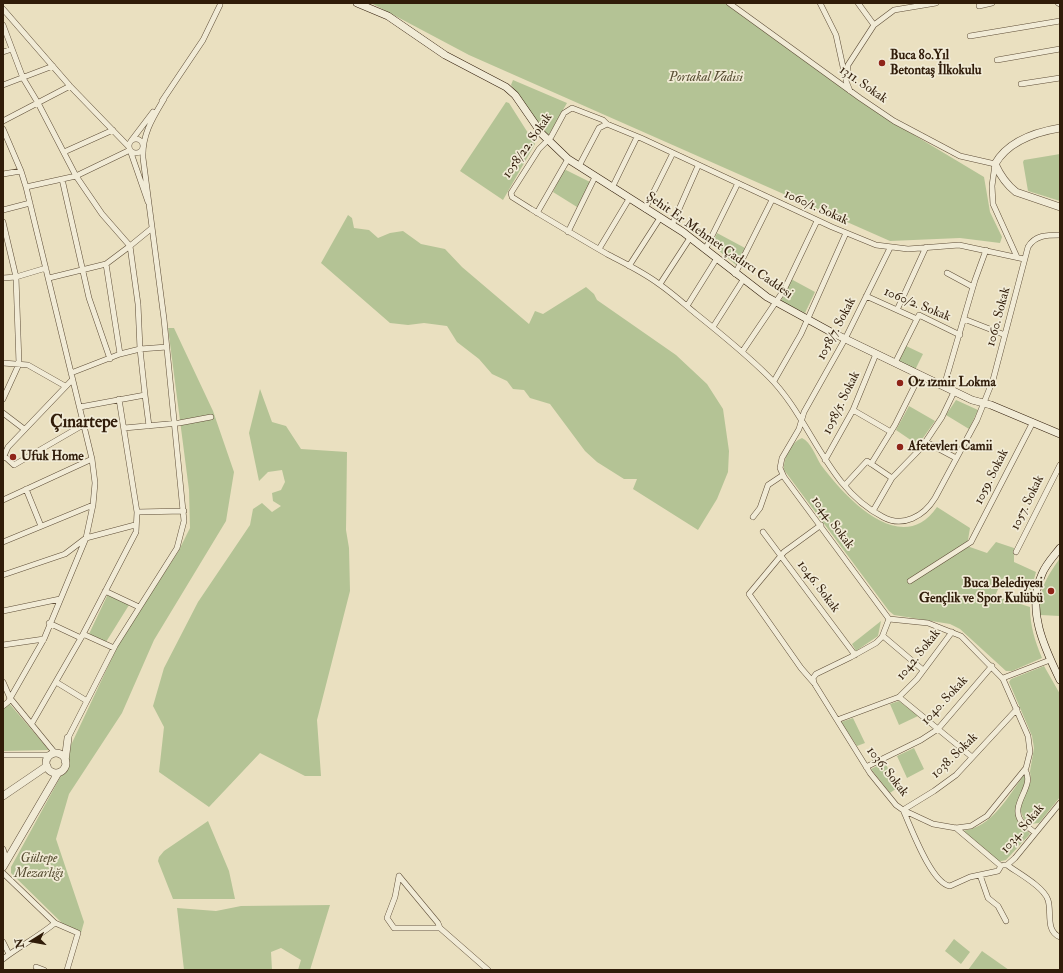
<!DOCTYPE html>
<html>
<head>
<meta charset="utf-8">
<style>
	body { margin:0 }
	#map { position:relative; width:1063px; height:973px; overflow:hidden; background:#eae0c0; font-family:"IM FELL Double Pica",serif }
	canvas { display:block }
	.frame { position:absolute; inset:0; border:4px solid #301c09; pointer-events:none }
	.north { position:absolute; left:12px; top:921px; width:40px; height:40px; -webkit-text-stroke:3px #f1ebd6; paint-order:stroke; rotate:259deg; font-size:11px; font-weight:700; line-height:16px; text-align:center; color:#301c09 }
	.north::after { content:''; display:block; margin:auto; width:14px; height:18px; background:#301c09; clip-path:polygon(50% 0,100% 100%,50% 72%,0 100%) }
</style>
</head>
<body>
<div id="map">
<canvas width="1063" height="973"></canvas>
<div class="frame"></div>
<div class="north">N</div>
</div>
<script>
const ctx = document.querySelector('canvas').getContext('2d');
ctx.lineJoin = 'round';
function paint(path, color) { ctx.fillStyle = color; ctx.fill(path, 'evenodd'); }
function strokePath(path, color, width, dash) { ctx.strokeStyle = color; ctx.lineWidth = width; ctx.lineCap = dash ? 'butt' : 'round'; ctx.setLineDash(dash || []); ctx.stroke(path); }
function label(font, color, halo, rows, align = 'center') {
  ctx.font = font + ' "IM FELL Double Pica",serif'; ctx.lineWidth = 3.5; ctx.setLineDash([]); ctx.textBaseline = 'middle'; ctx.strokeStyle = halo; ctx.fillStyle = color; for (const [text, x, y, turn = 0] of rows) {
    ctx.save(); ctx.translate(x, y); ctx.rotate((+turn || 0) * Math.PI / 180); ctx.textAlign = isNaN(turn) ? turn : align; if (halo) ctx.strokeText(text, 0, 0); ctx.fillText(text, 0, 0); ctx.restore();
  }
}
const green = new Path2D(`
	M371,3H730L899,126L984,177L990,212L1002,237L1000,243L960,238L890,241L469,55Z
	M513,80L567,103L548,136L511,85Z
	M506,102L509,103L535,144L503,200L460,171Z
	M1060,154V201L1028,191L1023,162L1024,160Z
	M566,170L590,182L577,207L553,192L563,171Z
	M348,215L352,218L354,228L369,230L378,238L390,233L403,231L421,244L445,249L462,267L529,324L535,311L543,314L586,287L594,294L597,300L676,355L707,384L723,409L729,451L728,472L717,499L698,530L633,489L637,479H624L597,462L585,451L550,404L530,398L524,390L513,389L507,381L492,374L479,359L457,342L447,326L424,323L408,325L390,323L321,263Z
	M717,233L745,248L736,265L712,245Z
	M791,279L815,292L805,313L781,301Z
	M168,328H174L213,411L234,472L226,521L154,640L122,713L69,794L56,839L84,922L81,933L63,924L11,873V867L68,763L71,745L120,641L178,552L190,528L189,490Z
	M904,345L923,354L915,370L896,361Z
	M260,389L272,422L286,426L301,449L347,452L346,530L349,548L350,591L317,720L321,776H305L260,753L209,807L159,772L164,727L153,706L164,668L198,602L250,525L253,509L262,503L272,512L281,506L273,501L272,493L281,490L285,482L282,470L268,472L259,481L249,433Z
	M956,400L978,410L969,429L946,415Z
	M909,406L935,421L918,445L896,430Z
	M802,438C811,442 816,457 821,465C845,497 901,559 937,507L970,528L967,546L987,553L996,542L1014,548V562L1036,572L1031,590L1003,578L995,596L1030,607C1030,626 1035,641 1042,658L1012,671H1006L960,629L950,624L894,615L889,611L784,470C783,459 791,442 802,438Z
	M1060,558V616L1040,615C1038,591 1046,578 1060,558Z
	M108,594L129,605L106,642L89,634Z
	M881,621L878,636L856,651L852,644Z
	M1044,666L1060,694V797L1039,823L1030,824L1024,820L1020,809L1023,798L1031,781L1030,771L1034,748L1032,736L1009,682L1011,679Z
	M899,701L918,716L899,725L890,704Z
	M8,702L49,750L3,751V709Z
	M853,718L865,743L857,746L841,722Z
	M914,748L924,769L907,778L897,756Z
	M885,762L897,788L890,793L871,769Z
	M1024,775L1027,779L1018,800L1016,818L1030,834L1006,860L997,862L962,831C992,828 1008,796 1024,775Z
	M208,821L229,871L235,899H173L158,861L159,857L164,851Z
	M330,905L310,970H298L301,960L281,948L271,952L272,970H184L177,908L216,911L241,906Z
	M954,939L970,952L961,964L945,951Z
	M982,951L1009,970H968Z`);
const minor = new Path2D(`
	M729,3L860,98L894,121L960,156L995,164L992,186L993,204L1017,257
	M820,3L836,35L845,76
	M858,3L874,25
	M1058,3L1060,4
	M979,6L992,3
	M3,9L70,86L128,146
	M3,25L23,78L38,103L76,176L102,214L130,246L106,264L120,354
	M970,36L1060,21
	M3,52L12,49
	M997,60L1060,49
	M1021,84L1060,78
	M3,85L53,66
	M850,91L846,81L848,65L874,25L894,10L936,3
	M162,101L203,40L220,5
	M3,121L70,86
	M3,129L21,171L26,187L92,459L95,483L93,505L86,538L44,639L8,702L3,706
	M129 146a7 7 0 1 1 14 0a7 7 0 1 1-14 0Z
	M131,141L153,112
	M64,152L113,130
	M579,166L599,128L607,124
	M3,174L21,171
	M62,179L89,298L110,359
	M26,187L76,176L130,150L148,202
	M612,188L637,137
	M645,209L673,153
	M3,210L30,203
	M537,213L568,159
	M3,222L16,277L19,364L3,399
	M672,225L698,166
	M152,228L130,246L138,304L140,349L167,347
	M568,232L595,177
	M599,249L629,199
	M705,250L738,183
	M1024,259L959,245L908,249L876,245L832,227L641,138L607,124L603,120L572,108L564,113L551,137L539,149L511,193L512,197L531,209C556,224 581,239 607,254C624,263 643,272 659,284C672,293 683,303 695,313C720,333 745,353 768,376C811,418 826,488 883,517C903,528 924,516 935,498L977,420L993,380L1028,247C1035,235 1047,235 1060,235
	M629,266L660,218
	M947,273L973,287
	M735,274L772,200
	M3,278L16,277L46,268
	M49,278L106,264
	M660,284L690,238
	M866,296L917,319
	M687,306L717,258
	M897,310L926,247
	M964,319L1005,335
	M713,327L743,280
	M742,352L784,290L817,221
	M3,363L28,365L65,386
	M895,363L919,315L960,335
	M71,373L120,354L140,349L145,395L80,407
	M774,381L801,334L846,233
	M944,386L975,280L986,250
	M145,395L149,426
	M853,410L891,432
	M3,413L24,429
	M124,428L179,423L211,417
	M926,442L956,458
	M3,455L14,465L83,425
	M3,458L8,447L72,380
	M825,460L853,410L876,354
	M871,464L895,425L920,375
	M892,478L922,447L942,417L954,392
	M845,485L867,461L892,478L873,511
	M26,489L41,526
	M3,500L92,459
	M137,512L184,511
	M753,517L760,508L768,485L783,475
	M821,525L784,552L749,594L801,668L814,683L870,773L896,805L903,810L933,824L956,828L971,826L987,816L1026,768L1030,752L1028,736L1003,679L961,636L928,623L889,619
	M763,532L855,655
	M3,542L93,505
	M1016,552L1060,465
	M3,575L65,554L86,538L135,525
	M910,581L971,542L1033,422
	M105,591L139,607
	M3,611L60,599
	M889,619L784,477L780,468L782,458L799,429L804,412L845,339L890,248
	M49,623L81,638
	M83,634L114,648
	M883,636L923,670
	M3,645L44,639
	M1003,678L1050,660
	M3,682L10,698L55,753
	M56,682L87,701
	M814,683L813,678L816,674L851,657L876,643L882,637L889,619
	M899,697L972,757
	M837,720L899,697L917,679L952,632
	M32,723L81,638L136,532L137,512L119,399
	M68,738L115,646L177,548L184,521L164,319L143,158C142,135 152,119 164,99
	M3,755H50
	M866,767L921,740L938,729L992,666
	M1025,770C1036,786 1009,804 1021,821C1024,825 1031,829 1035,833
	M903,810L934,791L956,775L1017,709
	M903,810C911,827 931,883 950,886L970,877L998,871L1001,866
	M956,828L1001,866
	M3,849L7,861
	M1004,865H1007L1015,858L1060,803
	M1007,865C1018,873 1044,887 1048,900C1052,912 1045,931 1060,937
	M3,873L55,923C38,937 20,946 3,959
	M980,875L988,898L998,906L1006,921
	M399,876L438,923L440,928L488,970
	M399,876L395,897L387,918L394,928H440
	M55,923L78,933L67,970
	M3,942L9,954
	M36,967L44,970`);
const tertiary = new Path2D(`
	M1060,128C1036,132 1008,141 995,164C1000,175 1007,185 1016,192L1060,207
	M46 763a10 10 0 1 1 20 0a10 10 0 1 1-20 0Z
	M65,761L68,738
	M3,796L47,766
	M3,867L58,773`);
const secondary = new Path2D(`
	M357,3L388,16L445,55L506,87L515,95L542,134L568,159L683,232L767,297L831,332L972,400L991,405L1060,434
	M1060,548C1054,556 1046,564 1042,574C1026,609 1044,647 1060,680`);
const markers = [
	[882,63,4,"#8f2418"],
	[900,383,4,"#8f2418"],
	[900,447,4,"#8f2418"],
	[13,457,4,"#8f2418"],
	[1051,591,4,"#8f2418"]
];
const poiNames = [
	["Buca 80.Yıl",890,56],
	["Betontaş İlkokulu",890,71],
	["Oz ızmir Lokma",908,383],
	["Afetevleri Camii",908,447],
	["Ufuk Home",21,457],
	["Buca Belediyesi",1043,584,"right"],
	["Gençlik ve Spor Kulübü",1043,599,"right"]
];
const parkNames = [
	["Portakal Vadisi",706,78],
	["Gültepe",39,859],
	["Mezarlığı",39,874]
];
const streetNames = [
	["1311. Sokak",863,85,35],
	["1058/22. Sokak",528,146,-55],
	["1060/1. Sokak",816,208,24],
	["Şehit Er Mehmet Çadırcı Caddesi",719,246,35],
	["1060/2. Sokak",917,305,22],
	["1060. Sokak",999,317,-75],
	["1058/7. Sokak",837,329,-62],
	["1058/5. Sokak",842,403,-64],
	["1059. Sokak",992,477,-63],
	["1057. Sokak",1028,503,-64],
	["1044. Sokak",832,523,53],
	["1046. Sokak",818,587,53],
	["1042. Sokak",919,655,-51],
	["1040. Sokak",945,701,-47],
	["1038. Sokak",955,756,-44],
	["1036. Sokak",887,772,52],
	["1034. Sokak",1023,829,-50]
];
const districtNames = [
	["Çınartepe",84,423]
];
paint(green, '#b4c395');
strokePath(minor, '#5e4d37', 6);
strokePath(tertiary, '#5e4d37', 8);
strokePath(secondary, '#301c09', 8);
strokePath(minor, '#f1ebd6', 5);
strokePath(tertiary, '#f1ebd6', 7);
strokePath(secondary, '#f1ebd6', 7);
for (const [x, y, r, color] of markers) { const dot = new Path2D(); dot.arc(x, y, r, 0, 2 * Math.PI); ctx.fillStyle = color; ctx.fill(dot); strokePath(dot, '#f1ebd6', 1.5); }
label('bold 13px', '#301c09', '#f1ebd6', poiNames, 'left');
label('italic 13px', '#584e33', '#f1ebd6', parkNames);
label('13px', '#301c09', '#f1ebd6', streetNames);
label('bold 17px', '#301c09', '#f1ebd6', districtNames);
</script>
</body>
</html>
